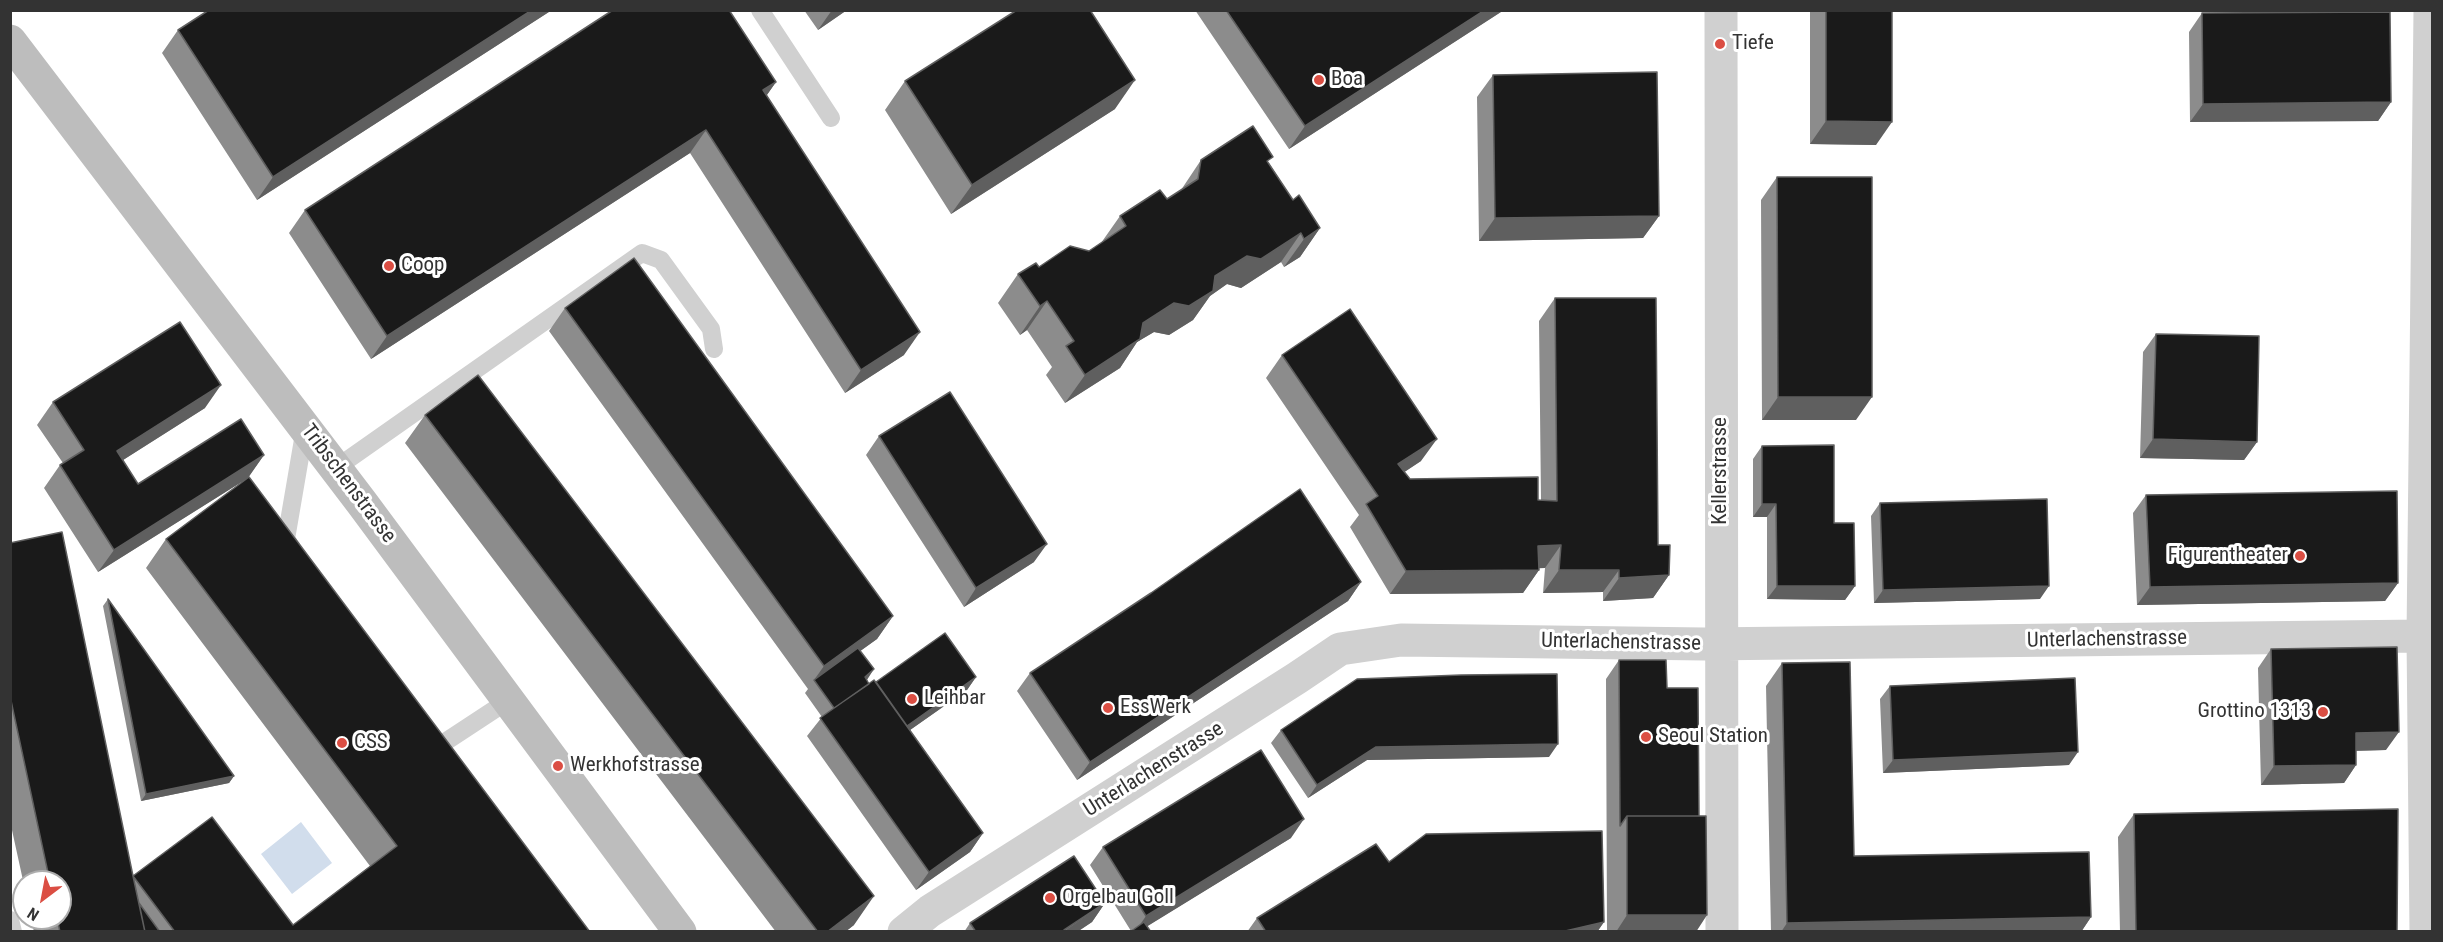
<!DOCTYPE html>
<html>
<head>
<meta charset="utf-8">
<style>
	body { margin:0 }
	#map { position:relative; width:2443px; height:942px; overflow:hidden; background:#fff; font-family:"Roboto Condensed",sans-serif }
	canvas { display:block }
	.frame { position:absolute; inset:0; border:12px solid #333; pointer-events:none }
	.north { position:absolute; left:12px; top:870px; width:60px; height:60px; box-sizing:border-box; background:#fff; border:2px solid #adadad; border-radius:50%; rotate:212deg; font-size:16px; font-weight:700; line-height:24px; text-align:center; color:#333 }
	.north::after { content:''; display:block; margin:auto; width:21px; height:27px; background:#db4e43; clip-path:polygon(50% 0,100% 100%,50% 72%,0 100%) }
</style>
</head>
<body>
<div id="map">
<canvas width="2443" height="942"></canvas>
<div class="frame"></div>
<div class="north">N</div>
</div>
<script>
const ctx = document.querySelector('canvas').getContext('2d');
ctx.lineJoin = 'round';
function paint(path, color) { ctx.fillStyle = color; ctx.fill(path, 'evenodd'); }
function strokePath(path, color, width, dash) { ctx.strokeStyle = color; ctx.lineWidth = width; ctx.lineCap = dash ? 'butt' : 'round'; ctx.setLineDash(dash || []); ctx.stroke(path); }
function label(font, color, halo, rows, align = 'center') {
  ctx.font = font + ' "Roboto Condensed",sans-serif'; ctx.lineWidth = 6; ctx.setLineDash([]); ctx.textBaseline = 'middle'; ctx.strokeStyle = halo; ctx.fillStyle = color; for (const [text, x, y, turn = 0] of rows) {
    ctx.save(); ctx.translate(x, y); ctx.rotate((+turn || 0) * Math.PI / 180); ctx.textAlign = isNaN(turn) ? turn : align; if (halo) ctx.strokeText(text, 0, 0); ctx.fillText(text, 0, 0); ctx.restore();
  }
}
const water = new Path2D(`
	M301,822L332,863L292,894L261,854Z`);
const lane = new Path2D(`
	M760,10L831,118
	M336,468L642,253L661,260L711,329L714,349
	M292,548L286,539L305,428
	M430,734L439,746L509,700
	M10,920L13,932`);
const street = new Path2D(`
	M1721,10L1722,932
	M904,932L930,911L1297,678L1340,649L1401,640L1704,644L2423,636
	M2426,932L2423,636L2430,10`);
const secondary = new Path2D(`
	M10,41L362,503L680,932`);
const wall = new Path2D(`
	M552,10L257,200L162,53L178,30Z
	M804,10H847L818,30Z
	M1195,10H1504L1289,149Z
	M1810,10H1892L1876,145L1810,144Z
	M2202,13L2391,102L2378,121L2190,122L2189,32Z
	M1493,75L1659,216L1643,238L1479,241L1477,97Z
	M905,81L1115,109L951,214L885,110Z
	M776,82L766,96L904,355L845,393L690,153L371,359L289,233L305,210Z
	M1201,160L1269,163L1293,200L1320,228L1300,257L1284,267L1281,262L1241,288L1227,284L1210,296L1193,320L1169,335L1154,332L1137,342L1120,368L1065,403L1046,375L1052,367L1027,330L1020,335L998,303L1018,274L1089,251L1101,243L1120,216L1167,199L1181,190Z
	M1777,177L1856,420H1762L1761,200Z
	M1555,298L1658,545L1669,575L1653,598L1603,601V592L1543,593L1545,568H1539V570L1523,593L1390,594L1350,527L1359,515L1266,378L1282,355L1421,461L1404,472L1410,479L1541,500L1539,321Z
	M565,308L893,616L877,639L860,651L867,680L869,684L876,682L976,677L967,690L910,730L983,833L970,852L916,890L807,736L822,717L805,693L808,689L549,331Z
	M2156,334L2257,442L2244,460L2140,458L2143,352Z
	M53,402L205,408L123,460L138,484L264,455L248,477L590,932H34L31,918H60V882H24V885L10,821V543L133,876L293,925L370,866L146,568L166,539L246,479L98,572L44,488L60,465L63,463L37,425Z
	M425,415L854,925L845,932H776L405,443Z
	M879,436L1034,562L964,607L866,455Z
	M1762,446L1834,523L1855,586L1845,600L1767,599V517H1753V459Z
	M2146,495L2398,583L2385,601L2137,605L2133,513Z
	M1880,503L2040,599L1874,603L1871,516Z
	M1361,582L1348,601L1077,780L1017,691L1030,673Z
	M108,599L234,776L229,783L141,801L103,606Z
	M2271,649L2386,750L2356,751V765L2344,783L2261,785L2258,668Z
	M1619,660L1667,688L1696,932H1607L1606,679Z
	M1782,663L1854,856L2091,917L2081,932H1771L1766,686Z
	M1890,686L2069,765L1883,773L1880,699Z
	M1281,730L1549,757L1367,760L1308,798L1271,743Z
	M2134,814L2397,932H2120L2118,837Z
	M1291,838L1147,926L1131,931L1090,865L1103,847Z
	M1389,862L1604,922L1597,932H1247L1257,918Z
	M1105,903L1092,922L1077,932H964L970,923Z`);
const shadedWall = new Path2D(`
	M532,10H552L257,200L273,177Z
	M832,10H847L818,30Z
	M1485,10H1504L1289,149L1305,126Z
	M1135,80L1115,109L951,214L972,185Z
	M776,82L760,105L763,90Z
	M2391,102L2378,121L2190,122L2203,104Z
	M1826,121L1892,122L1876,145L1810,144Z
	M706,130L690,153L371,359L387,336Z
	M1659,216L1643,238L1479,241L1495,218Z
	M1320,228L1300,257L1284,267L1304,239Z
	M1301,233L1281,262L1241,288L1227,284L1210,296L1193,320L1169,335L1154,332L1137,342L1120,368L1065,403L1085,375L1143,323L1247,256Z
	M1047,301L1027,330L1020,335L1040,306Z
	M920,332L904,355L845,393L861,370Z
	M221,385L205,408L101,474L117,451Z
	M1778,397H1872L1856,420H1762Z
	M1437,439L1421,461L1382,487L1398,464Z
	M2153,439L2257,442L2244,460L2140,458Z
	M264,455L248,478L98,572L114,550Z
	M1762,504H1776L1767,517H1753Z
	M1047,544L1034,562L964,607L976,588Z
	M1561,545L1545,568L1522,569L1538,546Z
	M1539,570L1523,593L1390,594L1406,571Z
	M1559,570H1619L1603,592L1543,593Z
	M1669,575L1653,598L1603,601L1619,578Z
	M1361,582L1348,601L1077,780L1090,762Z
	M2398,583L2385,601L2137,605L2150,587Z
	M1777,586H1855L1845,600L1767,599Z
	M2049,586L2040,599L1874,603L1883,590Z
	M893,616L877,639L816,683L814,680L824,666Z
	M874,669L865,683V677Z
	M976,677L967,690L893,742L902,729Z
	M2399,732L2386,750L2343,751L2356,733Z
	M1558,744L1549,757L1367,760L1308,798L1317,785L1376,747Z
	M2078,752L2069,765L1883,773L1893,760Z
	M2356,765L2344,783L2261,785L2274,766Z
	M234,776L229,783L141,801L146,794Z
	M1304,819L1291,838L1138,932H1135L1146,916Z
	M983,833L970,852L916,890L929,872Z
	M874,896L854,925L845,932H827Z
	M1105,903L1092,922L1077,932H1063Z
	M1627,915H1707L1696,932H1616Z
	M2091,917L2081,932H1781L1787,923Z
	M1604,922L1597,932H1561Z`);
const building = new Path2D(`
	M209,10H532L273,177L178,30Z
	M613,10H729L776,82L763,90L920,332L861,370L706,130L387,336L305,210Z
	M1017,10H1090L1135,80L972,185L905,81Z
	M1226,10H1485L1305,126Z
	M1826,10H1892V122L1826,121Z
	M2390,12L2391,102L2203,104L2202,13Z
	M1657,72L1659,216L1495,218L1493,75Z
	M1253,126L1273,157L1267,161L1293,200L1299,195L1320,228L1304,239L1301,233L1261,259L1247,256L1215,276L1213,291L1189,306L1174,303L1143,323L1140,339L1085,375L1066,346L1074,341L1047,301L1040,306L1018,274L1036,263L1039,267L1070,246L1089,251L1126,226L1120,216L1160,190L1167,199L1198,179L1201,160Z
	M1777,177H1872V397H1778Z
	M634,258L893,616L824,666L565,308Z
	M1555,298H1656L1658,545H1670L1669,575L1619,578V570H1559L1561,545L1538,546L1539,570L1406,571L1366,504L1378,496L1282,355L1350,309L1437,439L1398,464L1410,479L1538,477V500L1557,501Z
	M180,322L221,385L117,451L138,484L241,419L264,455L114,550L60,465L84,450L53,402Z
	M2156,334L2259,336L2257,442L2153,439Z
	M478,375L874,896L827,932H818L425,415Z
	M950,392L1047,544L976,588L879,436Z
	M1834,445V523H1854L1855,586H1777L1776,504H1762V446Z
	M249,477L590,932H175L133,876L145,932H60L57,918H60V882H50L10,696V543L62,532L133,876L212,817L293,925L397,846L166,539Z
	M1300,489L1361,582L1090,762L1030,673L1151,593Z
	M2397,491L2398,583L2150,587L2146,495Z
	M2047,499L2049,586L1883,590L1880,503Z
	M108,599L234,776L146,794Z
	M945,633L976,677L907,726L876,682Z
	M2397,647L2399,732L2356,733V765L2274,766L2271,649Z
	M858,648L874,669L865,677L869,684L834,708L814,680Z
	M1619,660H1666L1667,688H1698L1699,816H1627L1620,826Z
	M1850,662L1854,856L2089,852L2091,917L1787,923L1782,663Z
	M1557,674L1558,744L1376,747L1317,785L1281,730L1357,679L1461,675Z
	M2075,678L2078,752L1893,760L1890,686Z
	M874,680L983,833L929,872L820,718Z
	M1261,750L1304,819L1146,916L1103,847Z
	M2398,809L2397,932H2136L2134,814Z
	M1627,816H1706L1707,915H1627Z
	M1602,831L1604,922L1561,932H1266L1257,918L1376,844L1389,862L1426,834Z
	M1074,856L1105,903L1064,930L1065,932H976L970,923Z
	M139,903L160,932H145Z
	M1144,922L1151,932H1130Z`);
const markers = [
	[1720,44,6,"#db4e43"],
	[1319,80,6,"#db4e43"],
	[389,266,6,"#db4e43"],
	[2300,556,6,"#db4e43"],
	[912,699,6,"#db4e43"],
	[1108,708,6,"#db4e43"],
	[2323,712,6,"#db4e43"],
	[1646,737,6,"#db4e43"],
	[342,743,6,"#db4e43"],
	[558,766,6,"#db4e43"],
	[1050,898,6,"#db4e43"]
];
const poiNames = [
	["Tiefe",1732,44],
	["Boa",1331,80],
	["Coop",401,266],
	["Figurentheater",2288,556,"right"],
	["Leihbar",924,699],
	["EssWerk",1120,708],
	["Grottino 1313",2311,712,"right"],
	["Seoul Station",1658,737],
	["CSS",354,743],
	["Werkhofstrasse",570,766],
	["Orgelbau Goll",1062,898]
];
const streetNames = [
	["Kellerstrasse",1721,471,-90],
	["Tribschenstrasse",348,484,53],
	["Unterlachenstrasse",2107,640,-1],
	["Unterlachenstrasse",1621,643,1],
	["Unterlachenstrasse",1154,770,-32]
];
paint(water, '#d1ddec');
strokePath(lane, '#d0d0d0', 18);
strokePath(street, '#d0d0d0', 33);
strokePath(secondary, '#bdbdbd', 33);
paint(wall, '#8c8c8c');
paint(shadedWall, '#5f5f5f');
paint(building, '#1a1a1a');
strokePath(building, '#5f5f5f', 1.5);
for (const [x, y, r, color] of markers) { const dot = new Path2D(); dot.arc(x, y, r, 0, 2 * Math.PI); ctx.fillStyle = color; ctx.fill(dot); strokePath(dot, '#fff', 2); }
label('21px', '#333', '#fff', poiNames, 'left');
label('21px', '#333', '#fff', streetNames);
</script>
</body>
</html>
